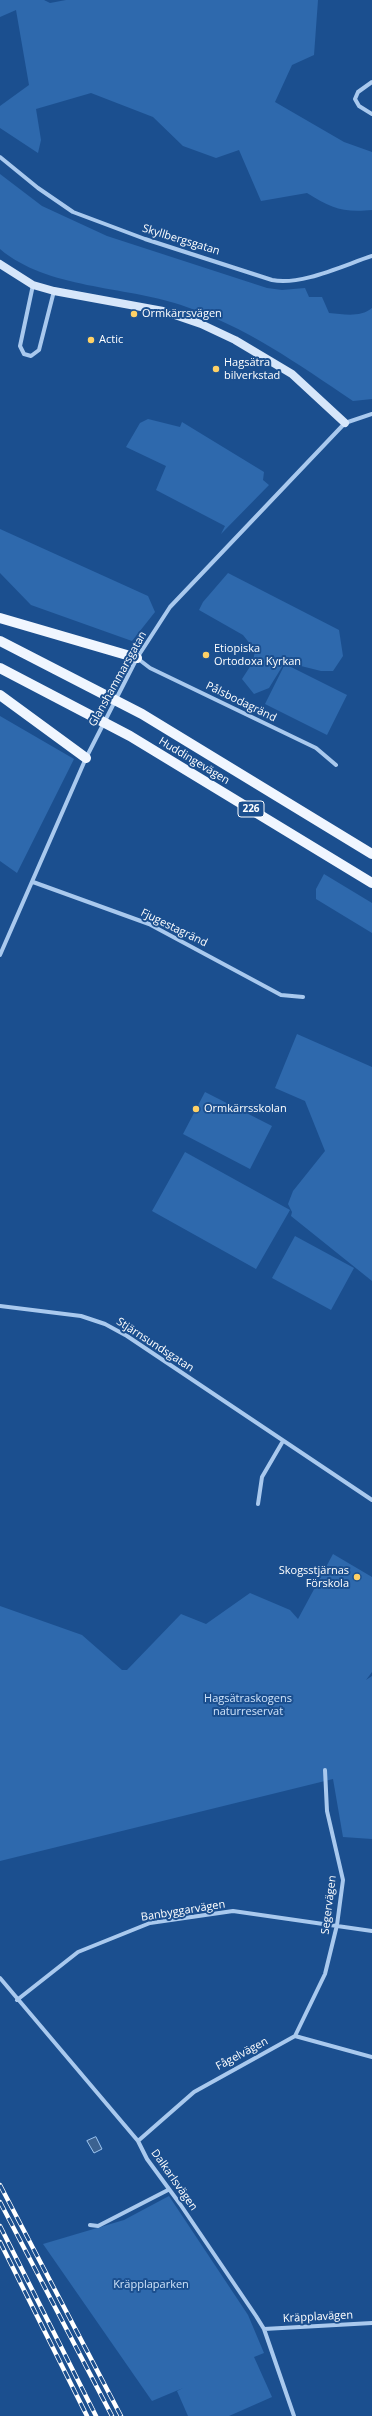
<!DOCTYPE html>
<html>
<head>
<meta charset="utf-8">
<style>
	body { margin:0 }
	canvas { display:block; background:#1b4f8f }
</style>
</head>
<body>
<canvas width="372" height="2416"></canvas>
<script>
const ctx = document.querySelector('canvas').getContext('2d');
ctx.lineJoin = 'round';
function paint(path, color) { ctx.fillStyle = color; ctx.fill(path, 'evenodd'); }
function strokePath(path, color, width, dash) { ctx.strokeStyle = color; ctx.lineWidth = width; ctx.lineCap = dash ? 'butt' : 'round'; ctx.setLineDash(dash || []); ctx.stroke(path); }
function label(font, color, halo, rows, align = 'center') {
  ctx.font = font + ' "Open Sans",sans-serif'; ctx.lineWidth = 4; ctx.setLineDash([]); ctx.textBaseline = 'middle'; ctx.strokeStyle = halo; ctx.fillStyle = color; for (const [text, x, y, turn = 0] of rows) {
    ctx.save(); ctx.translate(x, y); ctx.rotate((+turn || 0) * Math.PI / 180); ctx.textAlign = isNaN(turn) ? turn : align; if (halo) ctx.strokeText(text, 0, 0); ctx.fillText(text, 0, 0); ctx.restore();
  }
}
const green = new Path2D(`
	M0,0H44L50,3L66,0H318L314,55L292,65L275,102L344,142L372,152V210C343,213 331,208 307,193L261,201L239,150L216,158L183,146L153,117L91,93L36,109L41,140L38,153L0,128V106L29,85L16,10L0,17Z
	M0,174L42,206L107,236L267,288L282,290L305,288L309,297H322L329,313C343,314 360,318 372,308V399L353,401C298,364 245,326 181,305C125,286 47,289 0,249Z
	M148,419L180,427L182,422L264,472L263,480L269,485L221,534L225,526L156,490L166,466L126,447L140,423Z
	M0,529L148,596L155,612L132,641L31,605L0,573Z
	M228,573L339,630L343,656L333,671H321L285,662L269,688L254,694L242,679L253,662L255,650L243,635L199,610L203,602Z
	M285,664L347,695L327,735L265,704Z
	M0,716L74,759L17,873L0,861Z
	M324,874L372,903V933L316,899V889Z
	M297,1034L372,1067V1281L291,1216L292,1212L288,1204L293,1191L325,1151L305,1101L275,1088Z
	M205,1092L272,1126L250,1169L183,1134Z
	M185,1152L290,1210L256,1269L152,1211Z
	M295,1236L354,1268L331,1310L272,1278Z
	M333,1554L372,1577V1672L366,1680L372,1676V1839L343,1837L333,1779L0,1861V1606L82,1635L122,1670H127L181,1614L206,1624L250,1593L290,1610L298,1619Z
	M169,2196L248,2315L264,2353L254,2357L272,2397L229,2416H188L177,2391L183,2388L152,2401L43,2244L124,2220Z`);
const water = new Path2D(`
	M96,2137L102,2149L94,2153L87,2141Z`);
const street = new Path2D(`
	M372,82L358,92L355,99L359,106L372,114
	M0,157L38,188L73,212L145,239L272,280C301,286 344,265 372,256
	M33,285L20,346L24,354L31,356L39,350L54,291
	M137,658L150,668L316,748L336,765
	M33,882L149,924L281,995L303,997
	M0,955L86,758L137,658L170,607L345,423L372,414
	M0,1306L81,1316L105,1324L127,1336L372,1500
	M258,1504L262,1477L283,1441
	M0,1978L138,2141L147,2159L180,2204L256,2316L264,2329L294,2416
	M17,2000L78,1952L150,1923L233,1911L372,1931
	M295,2036L325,1974L337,1925L343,1880L327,1811L325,1770
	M138,2141L194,2092L295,2036L372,2057
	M90,2225L98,2226L168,2190
	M264,2329L372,2323`);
const secondary = new Path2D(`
	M0,264L33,285L54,291L163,311L201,324L235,340L292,374L345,423`);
const primary = new Path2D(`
	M0,618L137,658
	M0,641L142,714L372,854
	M0,668L130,736L372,883
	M0,695L86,758`);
const rail = new Path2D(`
	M0,2185L121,2416
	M0,2202L112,2416
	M0,2226L96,2416
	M0,2242L87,2416`);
const markers = [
	[134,314,4,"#ffd166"],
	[91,340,4,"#ffd166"],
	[216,369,4,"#ffd166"],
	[206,655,4,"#ffd166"],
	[196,1109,4,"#ffd166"],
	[357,1577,4,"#ffd166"]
];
const shields = [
	[251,809,26]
];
const shieldNames = [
	["226",251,809]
];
const streetNames = [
	["Skyllbergsgatan",181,240,17],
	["Glanshammarsgatan",118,679,-61],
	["Pålsbodagränd",241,702,26],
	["Huddingevägen",194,761,31],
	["Fjugestagränd",174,928,26],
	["Stjärnsundsgatan",155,1345,33],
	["Segervägen",329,1905,-83],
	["Banbyggarvägen",183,1911,-9],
	["Fågelvägen",242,2054,-28],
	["Dalkarlsvägen",174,2180,55],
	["Kräpplavägen",318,2317,-3]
];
const poiNames = [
	["Ormkärrsvägen",142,314],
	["Actic",99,340],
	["Hagsätra",224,363],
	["bilverkstad",224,376],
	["Etiopiska",214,649],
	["Ortodoxa Kyrkan",214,662],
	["Ormkärrsskolan",204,1109],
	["Skogsstjärnas",349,1571,"right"],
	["Förskola",349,1584,"right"]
];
const parkNames = [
	["Hagsätraskogens",248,1699],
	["naturreservat",248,1712],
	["Kräpplaparken",151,2285]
];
paint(green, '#2e69ad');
paint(water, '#3c6290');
strokePath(water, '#9cc4f0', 1);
strokePath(street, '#a9c9ee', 4);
strokePath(secondary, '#d6e6fa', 8);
strokePath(primary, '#f0f6ff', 10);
strokePath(rail, '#fff', 4.5);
strokePath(rail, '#1b4f8f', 3, [9]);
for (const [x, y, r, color] of markers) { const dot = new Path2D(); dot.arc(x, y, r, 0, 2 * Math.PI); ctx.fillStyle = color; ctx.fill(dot); strokePath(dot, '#1b4f8f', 1.5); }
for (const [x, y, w] of shields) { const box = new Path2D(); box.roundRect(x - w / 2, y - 8, w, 16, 3); ctx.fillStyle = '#1b4f8f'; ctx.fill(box); strokePath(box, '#fff', 1); }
label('bold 10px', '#fff', null, shieldNames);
label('11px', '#fff', '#1b4f8f', streetNames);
label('11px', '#fff', '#1b4f8f', poiNames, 'left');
label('11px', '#cfe3fa', '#1b4f8f', parkNames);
</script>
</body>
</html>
